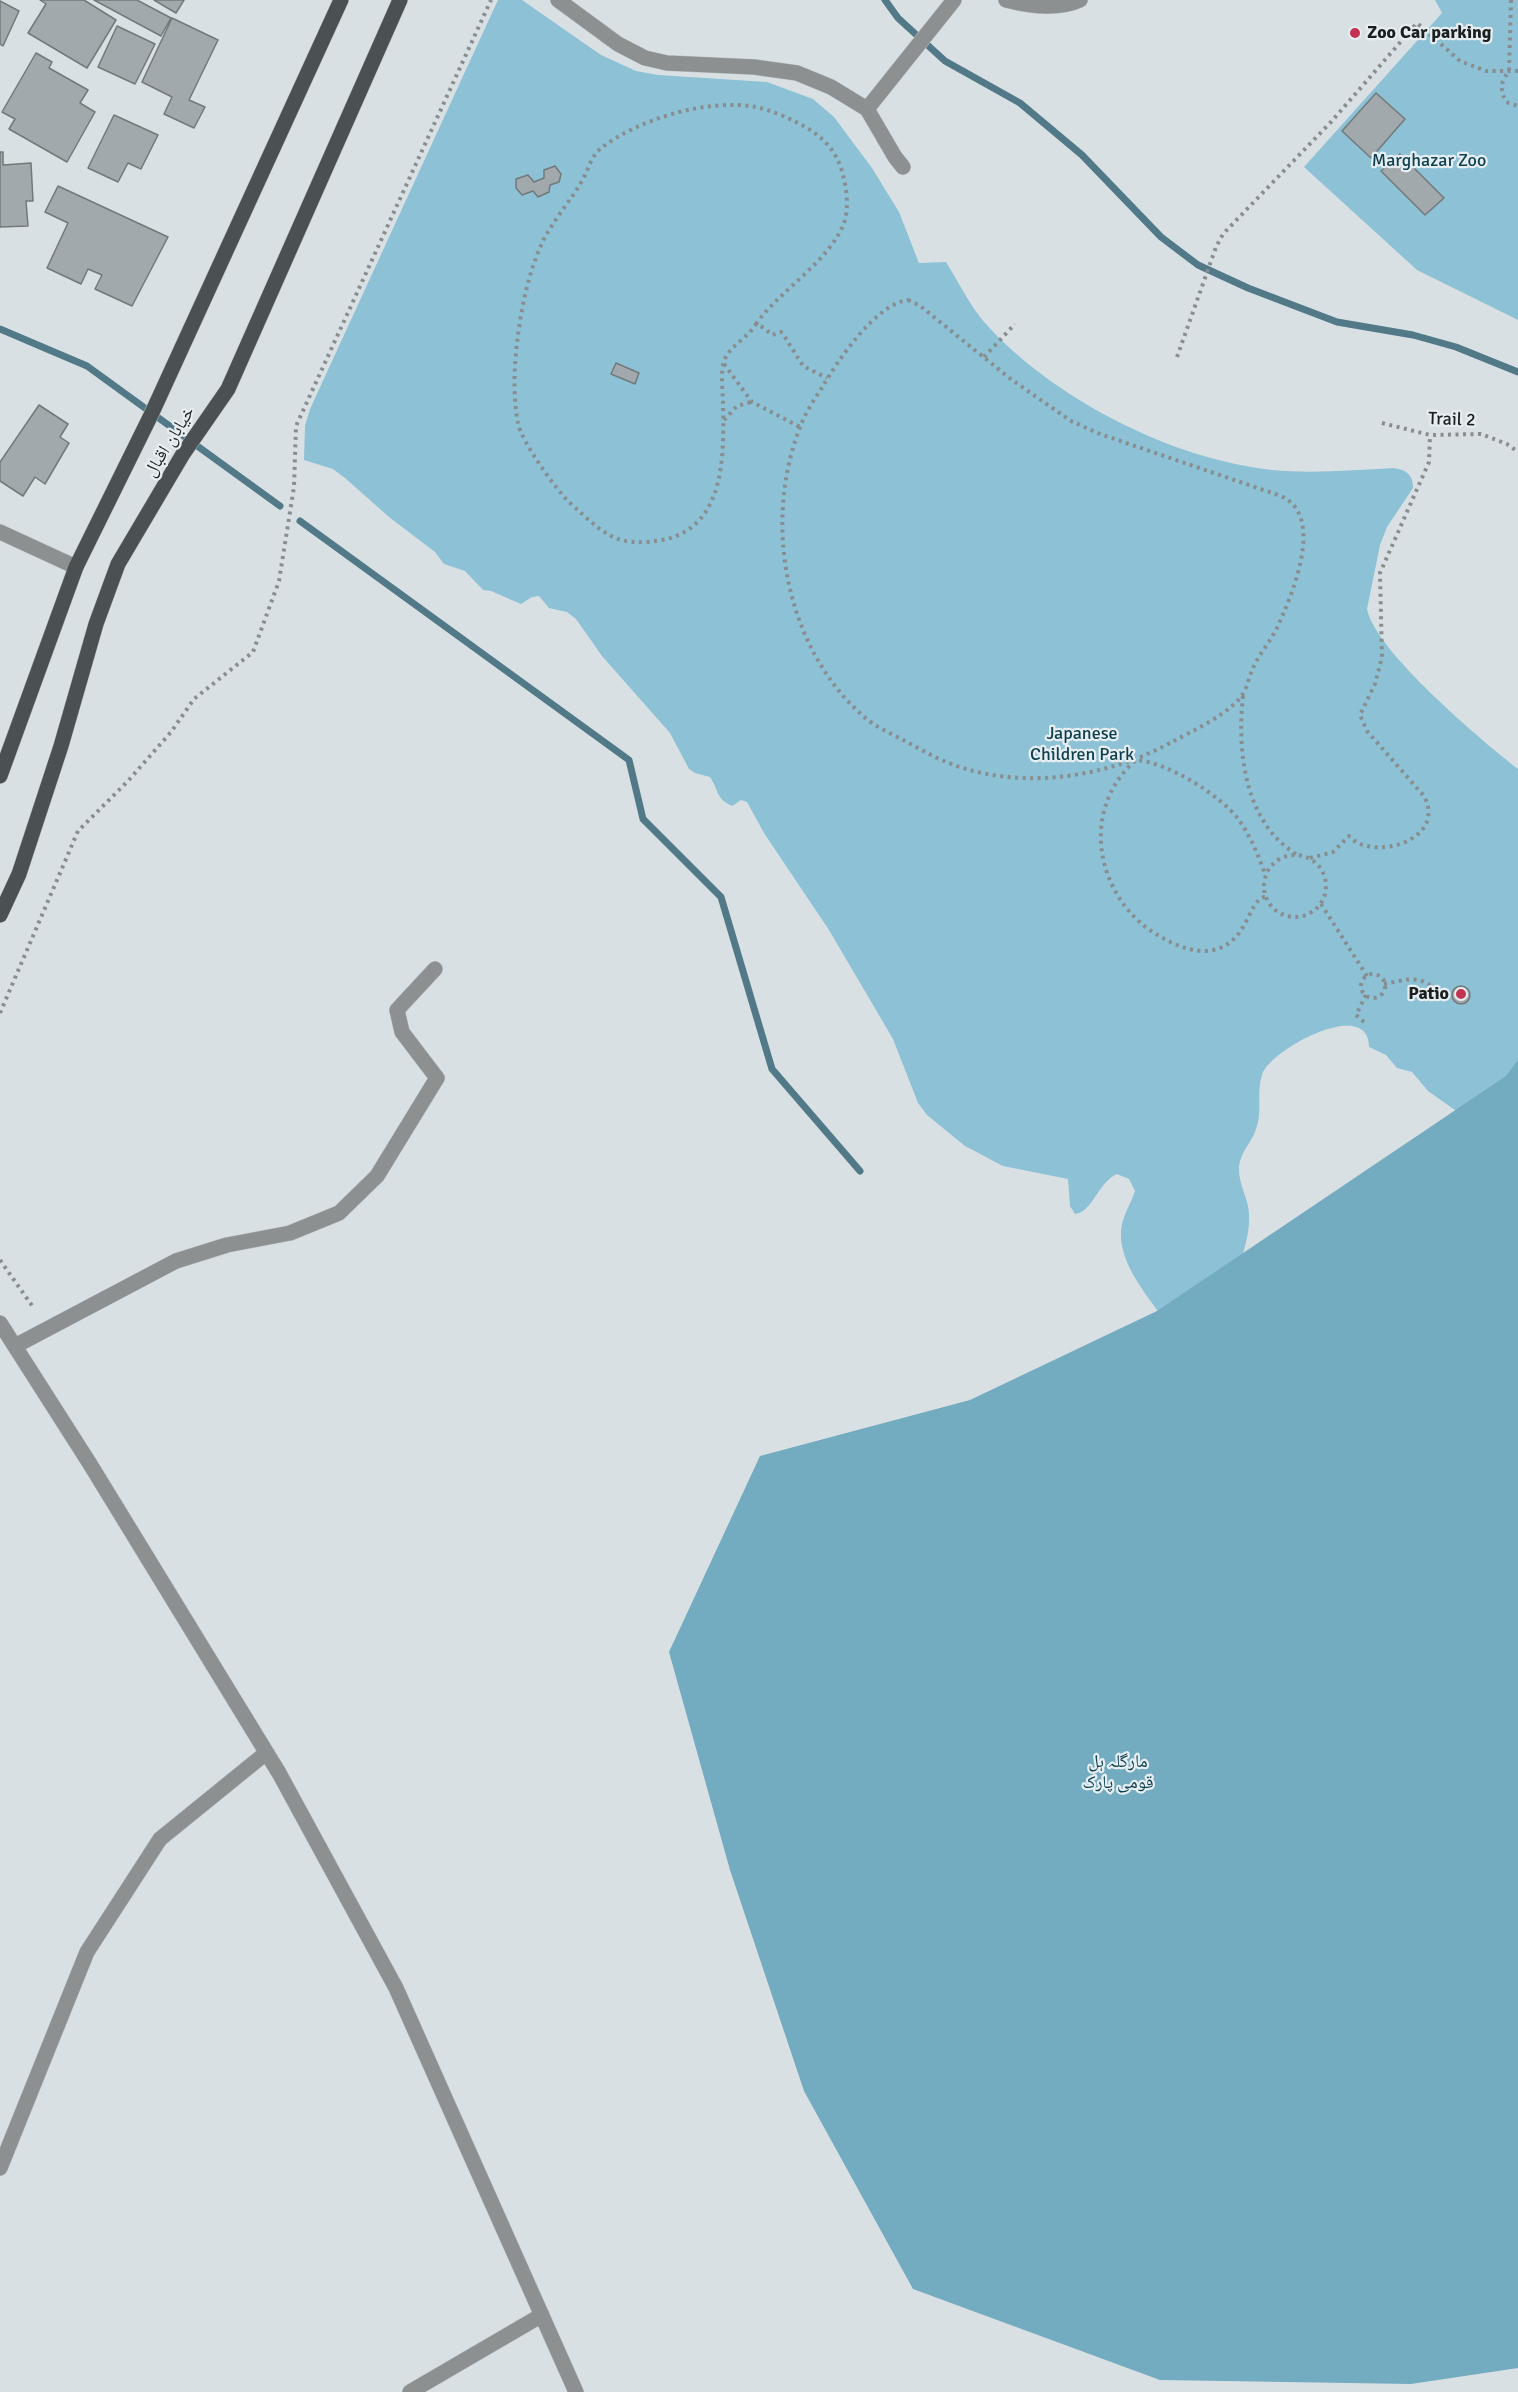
<!DOCTYPE html>
<html>
<head>
<meta charset="utf-8">
<style>
	body { margin:0 }
	canvas { display:block; background:#d9e0e3 }
</style>
</head>
<body>
<canvas width="1518" height="2392"></canvas>
<script>
const ctx = document.querySelector('canvas').getContext('2d');
ctx.lineJoin = 'round';
function paint(path, color) { ctx.fillStyle = color; ctx.fill(path, 'evenodd'); }
function strokePath(path, color, width, dash) { ctx.strokeStyle = color; ctx.lineWidth = width; ctx.lineCap = dash ? 'butt' : 'round'; ctx.setLineDash(dash || []); ctx.stroke(path); }
function label(font, color, halo, rows, align = 'center') {
  ctx.font = font + ' Signika,"Noto Naskh Arabic",sans-serif'; ctx.lineWidth = 4.5; ctx.setLineDash([]); ctx.textBaseline = 'middle'; ctx.strokeStyle = halo; ctx.fillStyle = color; for (const [text, x, y, turn = 0] of rows) {
    ctx.save(); ctx.translate(x, y); ctx.rotate((+turn || 0) * Math.PI / 180); ctx.textAlign = isNaN(turn) ? turn : align; if (halo) ctx.strokeText(text, 0, 0); ctx.fillText(text, 0, 0); ctx.restore();
  }
}
const green = new Path2D(`
	M498,0H522L601,55L636,71L658,75L767,82L813,99L834,117L872,168L899,212L919,263L946,262C958,281 970,306 985,323C1052,398 1171,459 1272,470C1312,474 1354,470 1394,468C1407,470 1413,475 1413,488L1387,527L1380,545L1367,609C1375,651 1482,741 1518,769V1105L1462,1115L1428,1091L1412,1072L1397,1068L1386,1055L1369,1047C1369,996 1269,1050 1262,1075C1256,1093 1263,1111 1256,1129C1252,1142 1241,1151 1239,1166C1238,1180 1245,1193 1248,1206C1252,1226 1245,1246 1240,1265L1163,1318C1146,1294 1119,1263 1121,1231C1122,1216 1131,1204 1135,1191L1129,1179L1117,1174C1098,1182 1093,1212 1075,1214L1070,1206L1068,1179L1003,1166L965,1146L927,1115L918,1103L893,1039L829,930L764,833L747,802L741,800L732,806C715,798 719,790 710,777L695,773L689,769L670,733L602,656L576,619L567,612L549,608L539,596L532,597L521,604L491,591L483,590L465,571L444,564L435,552L389,517L345,478L333,469L304,460L305,426L310,409Z
	M1435,0H1518V320L1417,270L1304,167L1442,13Z`);
const forest = new Path2D(`
	M1518,1060V2368L1411,2384L1160,2380L913,2289L804,2091L730,1870L669,1652L760,1456L970,1400L1157,1311L1506,1076Z`);
const stream = new Path2D(`
	M885,0L898,18L945,61L1020,103L1082,155L1161,237L1198,265L1248,288L1337,322L1413,335L1456,347L1518,372
	M0,329L87,366L280,506
	M300,521L629,760L643,819L721,897L772,1069L860,1171`);
const building = new Path2D(`
	M40,0H84L116,20L87,68L28,33L46,4Z
	M94,0H137L171,18L161,36Z
	M154,0H184L176,13Z
	M0,1L19,11L3,46L0,44Z
	M172,18L218,40L189,100L205,107L194,128L164,114L172,97L142,82Z
	M117,26L155,44L135,84L98,67Z
	M36,53L52,62L49,68L88,90L80,103L95,112L67,162L9,129L15,119L2,112Z
	M1376,93L1405,119L1371,158L1342,131Z
	M114,115L158,135L141,169L128,163L118,182L88,168Z
	M0,152H3V165L31,163L33,201H26L28,226L0,227Z
	M1400,154L1444,198L1425,215L1381,171Z
	M555,166L561,174L559,182L550,185L549,192L538,197L533,191L522,195L516,188V179L528,175L534,182L544,178V170Z
	M58,186L168,237L132,306L95,289L102,275L88,269L81,284L47,268L68,223L45,212Z
	M616,363L639,373L635,384L611,374Z
	M39,405L68,424L60,437L69,443L45,484L35,477L23,496L0,481V462Z
	M1452 995a9 9 0 1 1 18 0a9 9 0 1 1-18 0Z`);
const path = new Path2D(`
	M1511,0L1509,71C1500,83 1500,89 1506,102L1518,106
	M908,300L919,305L1012,380L1071,421L1100,434L1281,496C1326,516 1292,595 1277,628C1270,642 1260,653 1254,666C1249,676 1247,689 1241,697C1224,717 1192,731 1170,743C1109,776 1030,789 963,768C943,762 925,752 907,742C892,734 875,727 863,716C785,647 762,521 801,425C806,412 815,398 823,386C838,360 876,304 908,300Z
	M756,324C779,291 829,262 844,223C849,209 847,190 843,175C837,149 819,133 796,122C784,116 770,110 756,107C708,98 638,119 600,149C591,157 588,170 582,181C571,200 556,217 545,237C529,268 521,309 517,343C514,369 513,397 518,423C521,441 557,491 571,504C604,533 614,548 662,540C726,528 724,454 723,404C723,390 720,374 724,361C730,345 747,339 756,324L764,328L772,335L781,332L783,334L803,366L827,378
	M984,357L1015,324
	M1177,357L1216,247L1223,234L1331,122L1417,23L1460,61L1486,71H1518
	M724,364L752,402L800,427
	M724,420L737,406L751,402
	M1382,423L1430,435L1481,434L1507,444L1518,452
	M1243,696C1237,750 1244,822 1296,854
	M1264 886a31 31 0 1 1 62 0a31 31 0 1 1-62 0Z
	M1310,858L1333,852L1349,836C1371,862 1448,841 1424,796L1367,731L1360,715L1375,684L1382,657L1380,573L1429,462L1430,435
	M1265,897C1247,899 1249,949 1205,951C1189,951 1175,945 1161,937C1097,902 1077,811 1136,760C1169,763 1219,794 1239,820C1251,837 1258,855 1265,874
	M1321,904L1367,976
	M1361 986a12 12 0 1 1 24 0a12 12 0 1 1-24 0Z
	M1384,984C1401,981 1418,974 1432,987
	M0,1013L78,831L128,781L171,732L194,699L253,652L279,581L294,487L296,426L491,0
	M1364,1022L1356,1015L1366,995
	M0,1260L33,1307`);
const minor = new Path2D(`
	M558,0L618,44L645,58L667,63L754,67L797,73L831,87L867,109
	M1006,0C1029,6 1058,10 1080,0
	M903,167L895,157L867,109L954,0
	M0,532L76,567
	M0,1323L90,1464L279,1773L396,1988L576,2392
	M15,1346L176,1261L227,1245L290,1233L339,1213L377,1176L437,1078L402,1032L397,1010L435,969
	M0,2168L87,1952L160,1839L266,1753
	M410,2392L542,2315`);
const major = new Path2D(`
	M0,776L76,567L151,415L341,0
	M0,915L19,874L61,746L96,624L118,564L183,454L228,389L400,0`);
const markers = [
	[1355,33,6,"#c33250"],
	[1461,994,6,"#c33250"]
];
const poiNames = [
	["Zoo Car parking",1367,33],
	["Patio",1449,994,"right"]
];
const parkNames = [
	["Marghazar Zoo",1429,161],
	["Japanese",1082,734],
	["Children Park",1082,755],
	["مارگلہ ہل",1118,1762],
	["قومی پارک",1118,1783]
];
const streetNames = [
	["Trail 2",1452,420,2],
	["خیابان اقبال",170,442,-58]
];
paint(green, '#8dc1d6');
paint(forest, '#73abc1');
strokePath(stream, '#517988', 7);
paint(building, '#a2a9ac');
strokePath(building, '#72797b', 1.5);
strokePath(minor, '#b7bdc0', 16);
strokePath(major, '#b7bdc0', 16);
strokePath(path, '#888e90', 4, [3, 4.5]);
strokePath(minor, '#8d9091', 15);
strokePath(major, '#4b5052', 15);
for (const [x, y, r, color] of markers) { const dot = new Path2D(); dot.arc(x, y, r, 0, 2 * Math.PI); ctx.fillStyle = color; ctx.fill(dot); strokePath(dot, '#e6eef1', 2); }
label('bold 18px', '#1c1f20', '#e6eef1', poiNames, 'left');
label('18px', '#0d3f4f', '#e6eef1', parkNames);
label('18px', '#1c1f20', '#e6eef1', streetNames);
</script>
</body>
</html>
